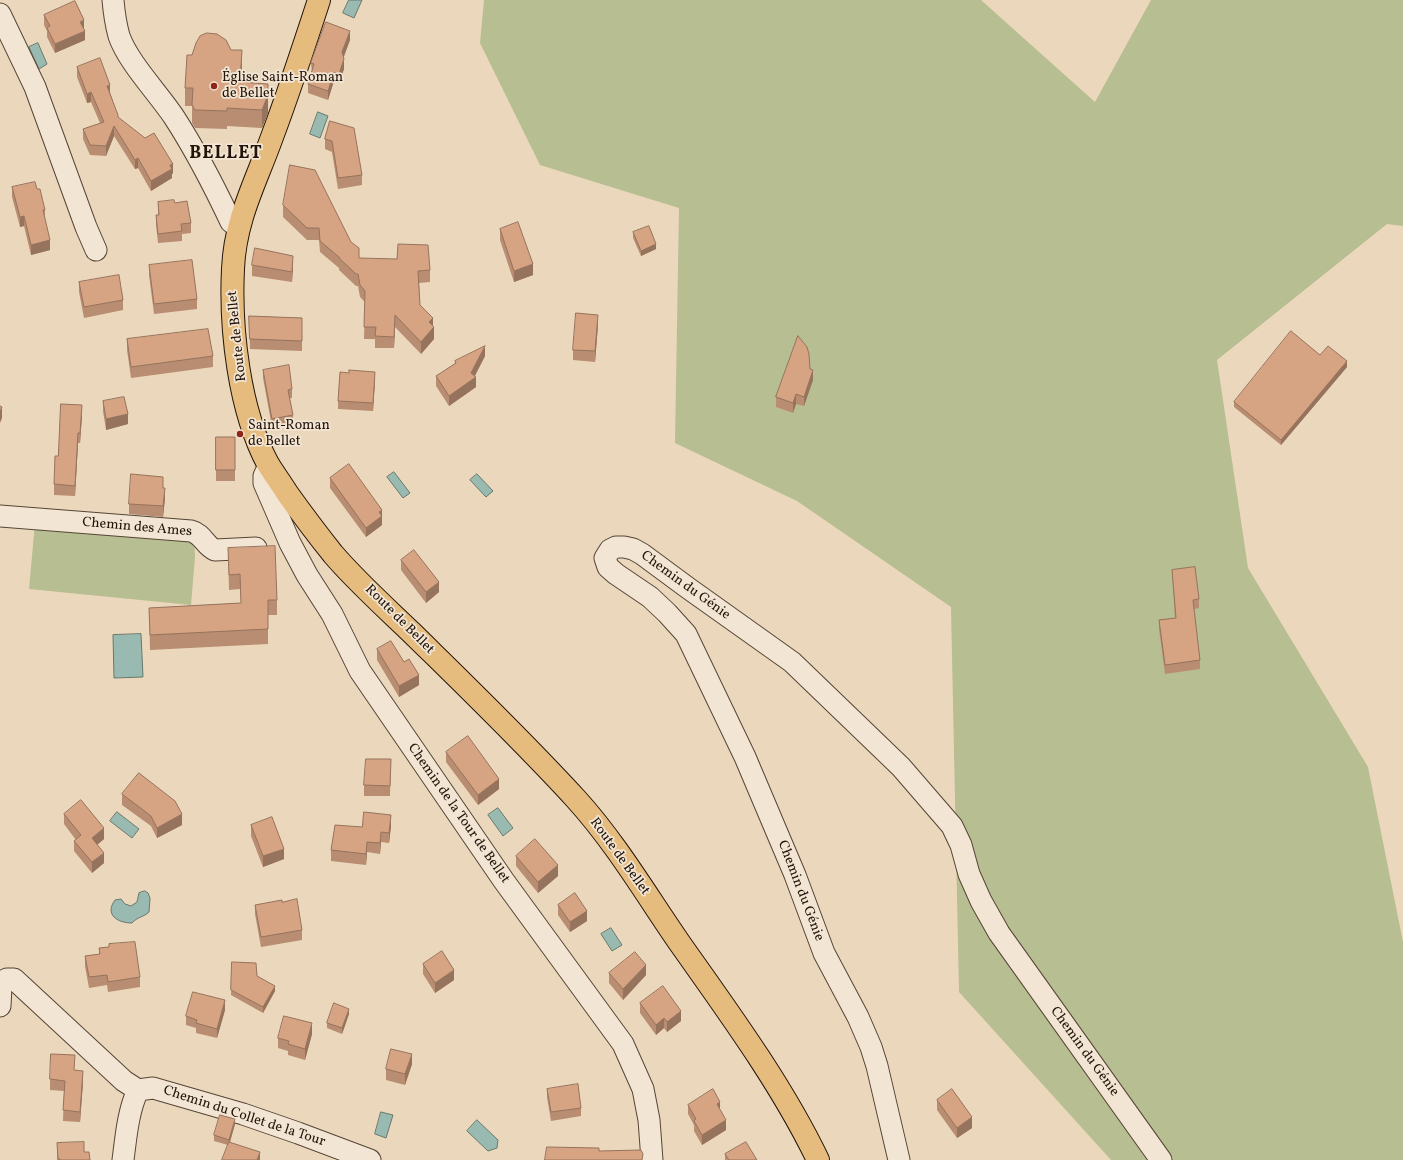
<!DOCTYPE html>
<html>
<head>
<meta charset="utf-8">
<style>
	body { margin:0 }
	canvas { display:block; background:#ebd7bb }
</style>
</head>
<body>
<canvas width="1403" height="1160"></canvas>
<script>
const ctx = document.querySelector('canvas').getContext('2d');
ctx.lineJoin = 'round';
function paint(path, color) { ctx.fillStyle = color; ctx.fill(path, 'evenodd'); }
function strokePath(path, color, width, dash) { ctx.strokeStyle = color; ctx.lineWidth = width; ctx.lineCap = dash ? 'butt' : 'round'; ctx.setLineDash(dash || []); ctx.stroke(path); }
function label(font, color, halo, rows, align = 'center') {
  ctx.font = font + ' Vollkorn,serif'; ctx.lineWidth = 3.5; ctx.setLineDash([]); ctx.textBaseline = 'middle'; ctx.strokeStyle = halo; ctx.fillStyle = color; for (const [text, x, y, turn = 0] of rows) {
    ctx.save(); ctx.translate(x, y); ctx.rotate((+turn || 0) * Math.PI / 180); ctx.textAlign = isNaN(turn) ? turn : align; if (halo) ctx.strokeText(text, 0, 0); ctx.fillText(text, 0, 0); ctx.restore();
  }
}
const green = new Path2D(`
	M484,0H981L1095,102L1151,0H1403V226L1387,224L1217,360L1248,568L1368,767L1403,942V1160H1111L959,992L951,607L797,501L675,443L679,208L540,165L480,43Z
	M35,523L194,535L195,557L191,605L29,589Z`);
const water = new Path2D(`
	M349,0H362L354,18L343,13Z
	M38,43L47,64L39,69L29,47Z
	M318,112L328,116L320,138L310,134Z
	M394,472L410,493L403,498L387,477Z
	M477,474L493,491L486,497L470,480Z
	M141,634L143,677L114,678L113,635Z
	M498,808L513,828L503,836L488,815Z
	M117,812L139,829L132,838L110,821Z
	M145,891L148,893L150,898L149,912C144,917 137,917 132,923C118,923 104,915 115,900L121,899L125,904L131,906L137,902L139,893Z
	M611,928L622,945L612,951L601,934Z
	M381,1112L393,1115L386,1138L375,1134Z
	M477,1120L498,1140L497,1148L488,1151L467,1131Z`);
const minor = new Path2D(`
	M113,0C114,12 116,25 119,36C128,62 158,93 174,117C196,151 214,186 231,222L238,227
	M0,14L35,87L86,227L96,250
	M269,465L264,476V483L290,543L307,575L332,614L360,671L504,881L623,1044L643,1089L649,1120L652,1160
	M0,516L191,531C203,534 205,546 215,550L256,548
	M0,1006L1,986L3,981L7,979H14L124,1081L138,1090
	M123,1160C126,1137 128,1111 138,1090L153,1088L243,1114L298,1133L370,1160
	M899,1160L877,1066L871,1047L858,1017L824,953L795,875L745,757L686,634L667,613L650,597L616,574L608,567L605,558L610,550L616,547H624L633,549L642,554L688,588L792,662L901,767L952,826L961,845L969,874L981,901L999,933L1161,1160`);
const major = new Path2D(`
	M319,0C304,46 289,92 272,137C256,182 235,219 233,269C230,329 239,410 268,464C274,474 281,483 287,493C302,514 317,534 333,554C356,581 385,607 411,632C467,687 523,741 576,799C616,843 647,896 681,945C729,1013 782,1085 818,1160`);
const wall = new Path2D(`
	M44,15L84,29L85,40L55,53L47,37V31L44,25Z
	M350,40L343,57L344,69L339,83L334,81L328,100L308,93V84L312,73L311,63Z
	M231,50L242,68L241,82L268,102V113L262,128L227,126V129L195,128L192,123V106H185V88L192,55Z
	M77,67L110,92L118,118L173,173L172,174V178L151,191L138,168L135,169L114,136L106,156L90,155L83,139V129L100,123L91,102L87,103L77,77Z
	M330,121L362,175V185L338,189L332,152L325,149V139Z
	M12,187L37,189L45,210V220L50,250L31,255L24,226L20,227L12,197Z
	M158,202L175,203L191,223V233L182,234V241L158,243L156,225V215H158Z
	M283,205L351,242L359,258L430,270V282L419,283L420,305L433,326L434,339L421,354L395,327L394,348H375V339H364L365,302L360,297L358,286H356L339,270V268L320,252L319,240H307L283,217Z
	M500,229L533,275L514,282L500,240Z
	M633,232L656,249L641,256L633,238Z
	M149,265L197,299V309L154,314L149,275Z
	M252,265L293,267L292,282L252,276Z
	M79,282L123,300V310L84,318L79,292Z
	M249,316L302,318V351L250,349Z
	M598,325L595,362L573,360V350Z
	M127,339L213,356V367L131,378L127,350Z
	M1320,355L1347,367L1281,445L1234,407V402Z
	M485,356L475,376L476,387L449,406L436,386V376L455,364V361Z
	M810,369L813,380L804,406L796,404L793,413L776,407V397Z
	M263,370L292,389V398H290L293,415V423L272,427L263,378Z
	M375,380L373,411L338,409V401Z
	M103,401L128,424L106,430L103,411Z
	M82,415L80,443H78L75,496L54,495V484L58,456Z
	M216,437H235V481H216Z
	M330,478L382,525L366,537L330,488Z
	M163,488L165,498L163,517L129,514V504Z
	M228,548L277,600V615H268V644L150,650L149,608L241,603L240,589L229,590Z
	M401,560L439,592L426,603L401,570Z
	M1172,570L1199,599V608L1194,609L1200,660V669L1165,674L1159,629V620L1175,618Z
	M377,649L404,662L419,685L399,697L377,660Z
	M446,752L499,789L478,805L446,762Z
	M391,759L390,796H364V785Z
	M122,794L182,825L157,838L151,826L122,805Z
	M64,814L104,839L97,845L104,863L92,873L74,851V841L76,840L64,824Z
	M251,825L284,859L263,867L251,836Z
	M391,826L389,843L381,842L380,854L367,852L366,865L331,861V850L362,827Z
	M516,856L558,876L538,893L516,866Z
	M282,902L302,930V940L261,947L255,914V905Z
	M558,905L587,921L570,932L558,915Z
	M109,944L140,977V987L108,992L107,985L89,988L85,966V956L99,954V948L109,947Z
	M232,962L257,976L275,991L263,1013L231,995Z
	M423,964L454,980L435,993L423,974Z
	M609,973L646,975L623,1000L609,983Z
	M640,1003L681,1021L667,1032L664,1028L656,1035L640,1013Z
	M225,1010L217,1038L196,1033V1028L186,1025V1016Z
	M349,1014L342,1034L327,1028V1023Z
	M312,1034L305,1060L288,1055V1051L278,1048V1038Z
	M412,1064L405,1085L386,1080V1069Z
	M75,1070L83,1082L80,1122L63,1121L64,1091L50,1090V1079Z
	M547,1089L581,1108V1116L551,1121L547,1097Z
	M937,1100L972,1128L957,1138L937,1110Z
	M688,1105L720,1110L726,1130L702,1145L694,1131V1125L688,1114Z
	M235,1124L230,1142L260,1160L228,1145L214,1141V1135Z
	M57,1143L84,1152L90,1160H57Z
	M725,1154L757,1160H725Z`);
const shadedWall = new Path2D(`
	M84,20V30L80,22Z
	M85,31V40L55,53V44Z
	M350,31V40L342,62V52Z
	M242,50V68L240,100V82Z
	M344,59V69L339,83V74Z
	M334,72V81L328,100V91Z
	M268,84V113L262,128V110Z
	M110,85V95L107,86Z
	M91,92V102L87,103V94Z
	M114,126V136L106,156V146Z
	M138,158V168L135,169V160Z
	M173,164V173L172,174V178L151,191V181L170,165Z
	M24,216V226L20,227V217Z
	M50,240V250L31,255V245Z
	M656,244V249L641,256V251Z
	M293,256V267L292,282V272Z
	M533,264V275L514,282V271Z
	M395,315V327L394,348V337Z
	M598,315V325L595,362V351Z
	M433,318V328L434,327V339L421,354V342L429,322Z
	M485,346V356L473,379L476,377V387L449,406V396L471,373Z
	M1347,361V367L1281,445V440Z
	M813,370V380L804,406V397Z
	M375,372V380L373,411V403Z
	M796,394V404L793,413V403Z
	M82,405V415L80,443V433Z
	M2,407V418L0,423V412Z
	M128,414V424L106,430V419Z
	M78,433V443L75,496V486Z
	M165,488V498L163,517V506Z
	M382,510V525L366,537V528L379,512Z
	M439,582V592L426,603V592Z
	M419,675V685L399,697V686Z
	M499,779V789L478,805V795Z
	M182,814V825L157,838V828Z
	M391,815V826L389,843V833Z
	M104,828V839L92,849V838Z
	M381,832V842L380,854V843Z
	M367,842V852L366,865V854Z
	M284,849V859L263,867V856Z
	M104,853V863L92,873V862Z
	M558,865V876L538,893V882Z
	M587,911V921L570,932V922Z
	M646,965V975L623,1000V989Z
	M454,970V980L435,993V983Z
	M275,986V991L263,1013V1007Z
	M225,1000V1010L217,1038V1029Z
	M349,1009V1014L342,1034V1028Z
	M681,1011V1021L667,1032V1022Z
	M664,1018V1028L656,1035V1025Z
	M312,1023V1034L305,1060V1049Z
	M412,1054V1064L405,1085V1074Z
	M83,1071V1082L80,1122V1112Z
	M720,1102V1111L717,1104Z
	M972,1117V1128L957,1138V1128Z
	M235,1119V1124L229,1145V1140Z
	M726,1120V1130L702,1145V1135Z
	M260,1152V1160H257Z`);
const building = new Path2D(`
	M75,1L84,20L80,22L85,31L55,44L47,28L50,26L44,15Z
	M326,22L350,31L342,52L344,59L339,74L334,72L328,91L308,84L314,64L311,63Z
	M207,33L217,34L226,40L231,50H242L240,82L268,84V95L262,110L227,108V111L195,110L192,105L193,88H185L187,55H192L196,43L200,36Z
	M100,58L110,85L107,86L118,115V117L145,138L154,133L173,164L170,165L172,169L151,181L138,158L135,160L114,126L106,146L90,145L83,129L104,122L91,92L87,94L77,67Z
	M330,121L354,128L362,175L338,178L332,141L325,139Z
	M290,165L315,170L351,242L359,248V258L397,259L398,244L428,245L430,270L418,271L420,305L433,318L429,322L434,327L421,342L395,315L394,337L375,336L376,327H364L365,291L360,285L358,274H356L339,258H340L320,241L319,228H307L283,205Z
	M35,182L37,189H40L45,210H43L50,240L31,245L24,216L20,217L12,187Z
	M174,200L175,203L187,201L191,223L181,224L182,231L158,234L156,215H159L158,202Z
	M518,222L533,264L514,271L500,229Z
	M649,226L656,244L641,251L633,232Z
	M255,248L293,256L292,272L252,265Z
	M192,260L197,299L154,304L149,265Z
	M119,275L123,300L84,307L79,282Z
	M576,313L598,315L595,351L573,350Z
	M249,316L302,318V341L250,339Z
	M208,329L213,356L131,367L127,339Z
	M1291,331L1320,355L1328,346L1347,361L1281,440L1234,402Z
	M798,336L807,347L809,354L810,369L813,370L804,397L796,394L793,403L776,397Z
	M485,346L471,373L476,377L449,396L436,376L456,363L455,361Z
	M289,365L292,389L288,390L293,415L272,419L263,370Z
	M349,370L375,372L373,403L338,401L340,372L349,373Z
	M124,397L128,414L106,419L103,401Z
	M61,404L82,405L80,433H78L75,486L54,484L55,456H58Z
	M0,406L2,407L0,412Z
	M216,437H235V470H216Z
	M349,464L382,510L379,512L382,516L366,528L330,478Z
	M131,474L163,477V488H165L163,506L129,504Z
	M275,546L277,600H268V629L150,635L149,608L241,603L240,574L229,575L228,548Z
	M414,550L439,582L426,592L401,560Z
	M1195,567L1199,599L1193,600L1200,660L1165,665L1159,620L1176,618L1172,570Z
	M391,641L404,662L409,659L419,675L399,686L377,649Z
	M468,736L499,779L478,795L446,752Z
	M366,759H391L390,786L364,785Z
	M139,773L175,801L182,814L157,828L151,816L122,794Z
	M81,800L104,828L92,838L104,853L92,862L74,841L81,835L64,814Z
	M364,812L391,815L389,833L381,832L380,843L367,842L366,854L331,850L335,825L362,827Z
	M272,817L284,849L263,856L251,825Z
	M535,839L558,865L538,882L516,856Z
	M575,893L587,911L570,922L558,905Z
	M297,899L302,930L261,937L255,905L282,900V902Z
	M135,942L140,977L108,982L107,975L89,977L85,956L100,954L99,948L109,947V944Z
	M442,951L454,970L435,983L423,964Z
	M635,952L646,965L623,989L609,973Z
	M232,962L256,963L257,976L275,986L263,1007L231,990Z
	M663,986L681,1011L667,1022L664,1018L656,1025L640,1003Z
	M193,992L225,1000L217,1029L196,1023L197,1020L186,1016Z
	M334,1003L349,1009L342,1028L327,1023Z
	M284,1016L312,1023L305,1049L288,1044L289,1041L278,1038Z
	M391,1049L412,1054L405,1074L386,1069Z
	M51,1054L75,1055L74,1070L83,1071L80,1112L63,1110L65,1081L50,1079Z
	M578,1084L581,1108L551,1112L547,1089Z
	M713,1089L720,1102L717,1104L726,1120L702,1135L694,1121L696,1119L688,1105Z
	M952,1089L972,1117L957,1128L937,1100Z
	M220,1115L235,1119L229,1140L214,1135Z
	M84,1142V1152H89L90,1160H60V1159H58L57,1143Z
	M229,1142L260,1152L257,1160H222Z
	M746,1142L757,1160H729L725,1154Z
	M547,1147L599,1148V1151L641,1150L643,1154L642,1160H545Z`);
const markers = [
	[214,86,4,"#8f2418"],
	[240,434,4,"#8f2418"]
];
const poiNames = [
	["Église Saint-Roman",222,78],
	["de Bellet",222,94],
	["Saint-Roman",248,426],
	["de Bellet",248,442]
];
const streetNames = [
	["Route de Bellet",238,336,-96],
	["Chemin des Ames",137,528,5],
	["Chemin du Génie",685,586,36],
	["Route de Bellet",399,620,45],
	["Chemin de la Tour de Bellet",458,814,55],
	["Route de Bellet",619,857,54],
	["Chemin du Génie",800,891,69],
	["Chemin du Génie",1084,1052,54],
	["Chemin du Collet de la Tour",244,1117,18]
];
const districtNames = [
	["BELLET",226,155]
];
paint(green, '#b7be91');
paint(water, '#98bab0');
strokePath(water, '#69786e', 1);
strokePath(minor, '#554536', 23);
strokePath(major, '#23140a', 24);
strokePath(minor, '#f2e5d3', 21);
strokePath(major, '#e6bc7e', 22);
paint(wall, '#b88d71');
paint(shadedWall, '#96735c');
paint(building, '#d6a483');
strokePath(building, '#96735c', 1);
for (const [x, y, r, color] of markers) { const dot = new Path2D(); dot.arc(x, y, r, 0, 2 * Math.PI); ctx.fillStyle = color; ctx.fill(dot); strokePath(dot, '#f2e5d3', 1.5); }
label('14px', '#23140a', '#f2e5d3', poiNames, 'left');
label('14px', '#23140a', '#f2e5d3', streetNames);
ctx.letterSpacing = '1px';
label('bold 18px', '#23140a', '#f2e5d3', districtNames);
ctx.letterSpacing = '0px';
</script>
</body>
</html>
